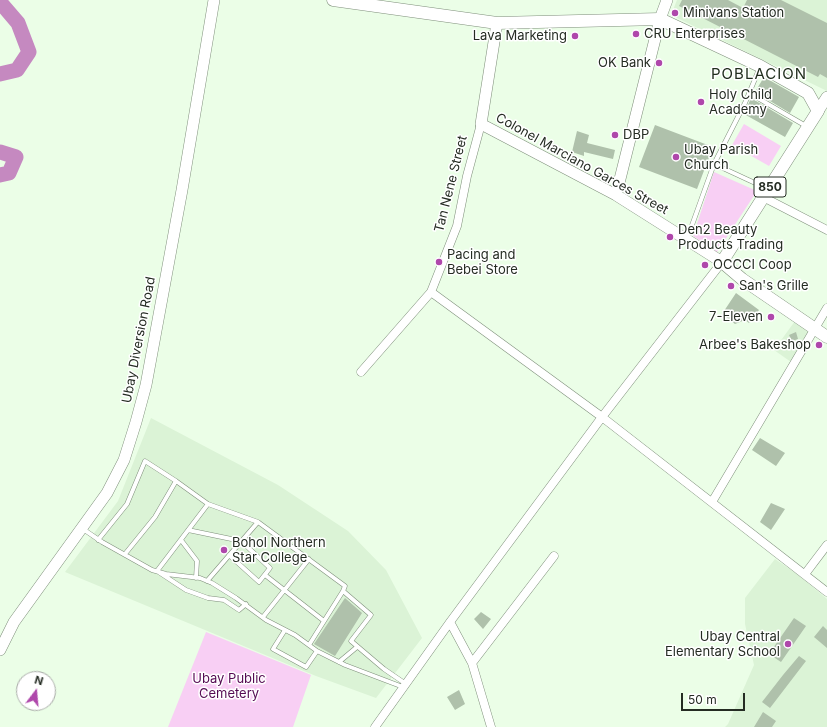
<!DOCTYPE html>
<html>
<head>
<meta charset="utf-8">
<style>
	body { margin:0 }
	#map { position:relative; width:827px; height:727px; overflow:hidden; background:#ebfee7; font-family:Inter,sans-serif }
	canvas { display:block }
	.north { position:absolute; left:16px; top:671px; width:40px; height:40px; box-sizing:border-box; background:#fff; border:1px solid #a8aba7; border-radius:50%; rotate:16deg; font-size:11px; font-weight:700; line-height:16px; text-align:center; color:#252c23 }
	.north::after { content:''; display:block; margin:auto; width:14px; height:18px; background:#af47ab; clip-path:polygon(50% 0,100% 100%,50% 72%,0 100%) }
	.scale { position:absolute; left:681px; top:693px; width:64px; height:18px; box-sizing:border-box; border:2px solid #252c23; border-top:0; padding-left:5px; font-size:12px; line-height:14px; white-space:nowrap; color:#252c23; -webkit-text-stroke:3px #fff; paint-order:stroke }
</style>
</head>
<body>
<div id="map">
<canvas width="827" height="727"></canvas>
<div class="north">N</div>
<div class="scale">50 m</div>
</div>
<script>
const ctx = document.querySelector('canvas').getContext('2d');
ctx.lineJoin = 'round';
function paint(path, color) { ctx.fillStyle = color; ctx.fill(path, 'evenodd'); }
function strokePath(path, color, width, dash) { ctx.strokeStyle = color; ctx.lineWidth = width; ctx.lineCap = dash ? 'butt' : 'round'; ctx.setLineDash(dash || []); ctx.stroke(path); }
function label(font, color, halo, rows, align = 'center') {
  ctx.font = font + ' Inter,sans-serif'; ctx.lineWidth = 3; ctx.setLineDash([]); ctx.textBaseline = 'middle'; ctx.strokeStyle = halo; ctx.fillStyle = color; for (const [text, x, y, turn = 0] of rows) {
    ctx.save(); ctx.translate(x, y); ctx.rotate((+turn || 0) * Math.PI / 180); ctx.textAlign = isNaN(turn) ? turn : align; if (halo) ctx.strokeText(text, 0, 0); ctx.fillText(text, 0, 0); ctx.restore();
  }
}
const built = new Path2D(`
	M677,0H827V91L671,15Z
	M795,321L812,332L791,362L774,350Z
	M151,418L278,485L348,531L386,570L422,638L376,698L316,676L65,572L118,501Z
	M775,559L797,574L827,599V727H725L728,724L754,665L745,624V598Z`);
const green = new Path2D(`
	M744,124L781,146L769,166L732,145Z
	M714,172L757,191L717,252L693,236Z
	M206,632L311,675L293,727H168Z`);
const river = new Path2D(`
	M0,2L18,23L29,52L17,70L0,74
	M0,152L16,157L9,173L0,175`);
const building = new Path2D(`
	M682,0H728L743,8L747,0H781L827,23V78L820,74L818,77L679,6Z
	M764,77L799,97L790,113L755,92Z
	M751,98L793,123L785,137L744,114Z
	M655,125L713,147L697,189L639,167Z
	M577,131L589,135L587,143L615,150L613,159L584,152V156L572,152Z
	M736,293L759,310L749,323L745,320L735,324L722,314Z
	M796,332L798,339L792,341L789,335Z
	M760,438L785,453L776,466L752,450Z
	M771,503L785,509L771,530L760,522Z
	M345,598L362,613L335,656L314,644Z
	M481,612L491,619L483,629L474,619Z
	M794,618L806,626L781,662L769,654Z
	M823,626L827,630V648L814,637Z
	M799,656L806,661L770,708L762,702L783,675Z
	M459,690L465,704L455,710L447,697Z
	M763,712L776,721L772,727H754Z`);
const lane = new Path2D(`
	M760,67L745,103L714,164L768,189
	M749,93L806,126
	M687,239L714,164
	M83,529L102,542L152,570L166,574L200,578L212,583L236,598L266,620L295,635L317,651L345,665L403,687
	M188,530L241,541L270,568L259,582L229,555
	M98,540L127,504L145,461L176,481
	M181,540L197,561L196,578
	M125,554L155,517L176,481L208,504
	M265,575L324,621
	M207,581L258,522L345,586L343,591
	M246,604L239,610L224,600L208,598L186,590L157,571L208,504L258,522
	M263,617L309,559
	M285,630L273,649L306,667L317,651
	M309,645L343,591L371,615L351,641L384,669L406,684
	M339,662L357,647`);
const street = new Path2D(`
	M763,197L827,230
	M431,292L602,417L827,592
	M361,372L431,292L457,226L467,176L481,124
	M712,502L827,308
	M805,574L827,545
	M450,622L472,663L491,727
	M472,663L554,556
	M375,727L450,622L602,417L722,262`);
const secondary = new Path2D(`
	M497,23L481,124L616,195L722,262
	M818,111L827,97
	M616,195L660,19L667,0
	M0,650L14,622L107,493L124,460L136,422L146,385L182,190L214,0`);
const primary = new Path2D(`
	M333,0L497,23L660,19L760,66L808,93L818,111L722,262L742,279L827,337`);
const markers = [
	[675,13,4,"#af47ab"],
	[636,34,4,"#af47ab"],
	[575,36,4,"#af47ab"],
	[659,63,4,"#af47ab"],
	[701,102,4,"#af47ab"],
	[615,135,4,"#af47ab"],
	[676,157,4,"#af47ab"],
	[670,237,4,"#af47ab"],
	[439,262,4,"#af47ab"],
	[705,265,4,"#af47ab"],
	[731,286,4,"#af47ab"],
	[771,317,4,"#af47ab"],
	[819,345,4,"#af47ab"],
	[224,550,4,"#af47ab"],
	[788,644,4,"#af47ab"]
];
const shields = [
	[770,187,32]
];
const shieldNames = [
	["850",770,187]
];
const poiNames = [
	["Minivans Station",683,13],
	["CRU Enterprises",644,34],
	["Lava Marketing",567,36,"right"],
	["OK Bank",651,63,"right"],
	["Holy Child",709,95],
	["Academy",709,110],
	["DBP",623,135],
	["Ubay Parish",684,150],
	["Church",684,165],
	["Den2 Beauty",678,230],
	["Products Trading",678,245],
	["Pacing and",447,255],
	["Bebei Store",447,270],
	["OCCCI Coop",713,265],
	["San's Grille",739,286],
	["7-Eleven",763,317,"right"],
	["Arbee's Bakeshop",811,345,"right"],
	["Bohol Northern",232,543],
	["Star College",232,558],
	["Ubay Central",780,637,"right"],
	["Elementary School",780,652,"right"]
];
const streetNames = [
	["Colonel Marciano Garces Street",582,164,29],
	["Tan Nene Street",451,184,-76],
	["Ubay Diversion Road",139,340,-79]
];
const parkNames = [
	["Ubay Public",229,679],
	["Cemetery",229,694]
];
const quarterNames = [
	["POBLACION",759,74]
];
paint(built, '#dbf3d6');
paint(green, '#f8cff4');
strokePath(river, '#c589c0', 15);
paint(building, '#afc1ab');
strokePath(lane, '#7f8f7b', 5);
strokePath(street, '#7f8f7b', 9);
strokePath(secondary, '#7f8f7b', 12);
strokePath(primary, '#7f8f7b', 13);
strokePath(lane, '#fff', 4);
strokePath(street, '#fff', 8);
strokePath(secondary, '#fff', 11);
strokePath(primary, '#fff', 12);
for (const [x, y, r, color] of markers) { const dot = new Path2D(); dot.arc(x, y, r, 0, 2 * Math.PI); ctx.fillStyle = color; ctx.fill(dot); strokePath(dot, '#fff', 1.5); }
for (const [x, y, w] of shields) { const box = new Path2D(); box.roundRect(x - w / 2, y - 10, w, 20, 3); ctx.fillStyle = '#fff'; ctx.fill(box); strokePath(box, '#252c23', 1); }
label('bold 12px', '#252c23', null, shieldNames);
label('13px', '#252c23', '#fff', poiNames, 'left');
label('13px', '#252c23', '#fff', streetNames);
label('13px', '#550b53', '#fff', parkNames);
ctx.letterSpacing = '1px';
label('15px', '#212f1e', '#fff', quarterNames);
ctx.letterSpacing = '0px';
</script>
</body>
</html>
